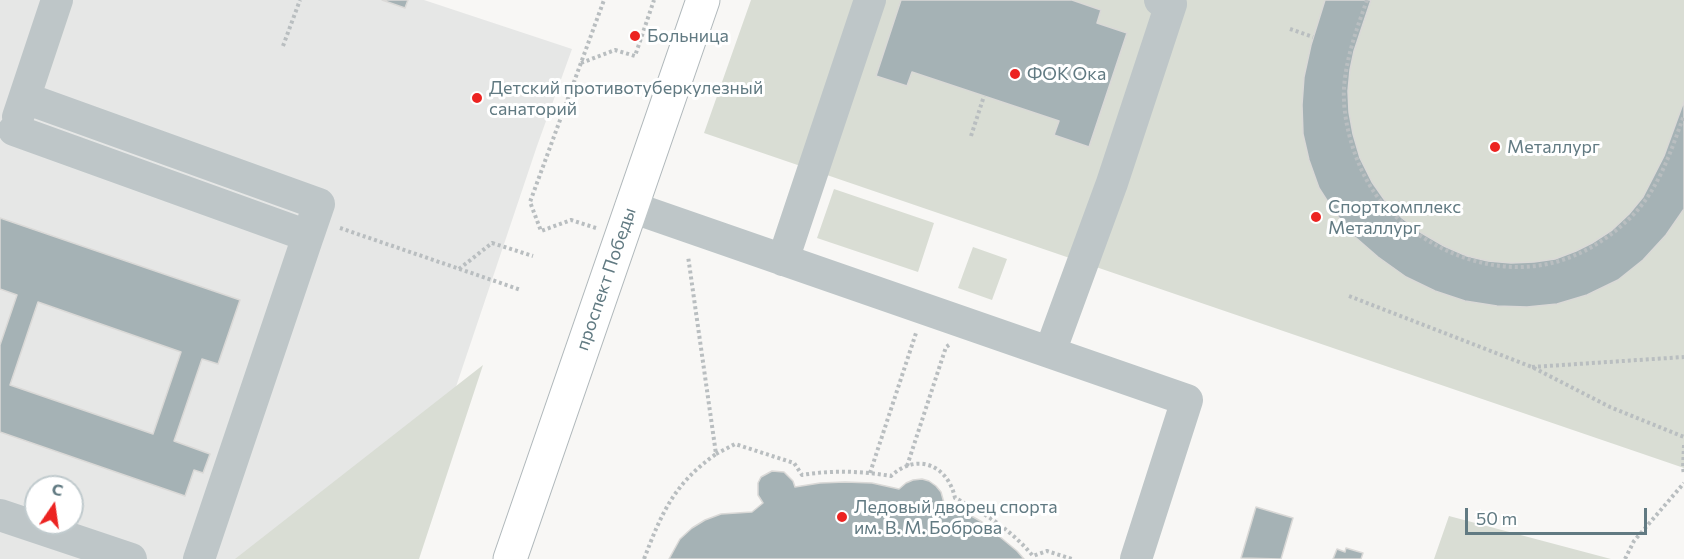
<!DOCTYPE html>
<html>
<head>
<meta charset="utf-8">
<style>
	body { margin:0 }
	#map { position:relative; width:1684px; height:559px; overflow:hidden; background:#f8f7f5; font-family:Commissioner,sans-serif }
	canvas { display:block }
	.north { position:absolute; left:24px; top:475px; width:60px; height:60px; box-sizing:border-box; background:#fff; border:2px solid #c0cacd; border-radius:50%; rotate:13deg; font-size:16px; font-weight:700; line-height:24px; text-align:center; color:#617a82 }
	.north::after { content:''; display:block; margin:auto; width:21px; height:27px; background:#ec2321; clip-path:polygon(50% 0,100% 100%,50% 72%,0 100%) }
	.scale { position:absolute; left:1465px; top:508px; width:182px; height:27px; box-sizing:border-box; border:3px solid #617a82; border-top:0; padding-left:8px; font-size:18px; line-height:21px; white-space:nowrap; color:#617a82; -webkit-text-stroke:4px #fff; paint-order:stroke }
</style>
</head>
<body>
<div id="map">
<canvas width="1684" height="559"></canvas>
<div class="north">С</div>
<div class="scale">50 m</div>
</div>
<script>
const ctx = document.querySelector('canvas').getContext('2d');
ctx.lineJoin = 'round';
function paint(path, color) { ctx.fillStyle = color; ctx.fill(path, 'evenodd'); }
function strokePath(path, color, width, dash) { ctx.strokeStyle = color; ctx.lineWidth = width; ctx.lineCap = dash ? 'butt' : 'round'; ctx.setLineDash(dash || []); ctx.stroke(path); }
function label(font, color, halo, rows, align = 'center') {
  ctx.font = font + ' Commissioner,sans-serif'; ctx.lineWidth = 6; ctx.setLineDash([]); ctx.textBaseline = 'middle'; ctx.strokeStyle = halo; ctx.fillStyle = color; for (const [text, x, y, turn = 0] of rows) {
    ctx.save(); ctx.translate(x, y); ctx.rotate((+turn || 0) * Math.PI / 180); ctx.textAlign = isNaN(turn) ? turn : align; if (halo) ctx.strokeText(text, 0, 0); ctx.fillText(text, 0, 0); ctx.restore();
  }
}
const built = new Path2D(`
	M0,0H424L572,49L537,146L398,559H0ZM36,487H72V523H36Z`);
const green = new Path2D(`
	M751,0H1684V468L704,133Z
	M834,189L934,223L918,272L817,238Z
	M973,247L1007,259L992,300L958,288Z
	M483,365L419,559H235Z
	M1449,516L1611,559H1434Z`);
const building = new Path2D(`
	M382,0H408L405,8Z
	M901,0H1072L1101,10L1097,23L1127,33L1089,147L1054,135L1059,121L912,72L907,86L876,76Z
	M1325,0H1371L1354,51L1350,70L1348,91L1349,112L1353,134L1360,158L1372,182L1386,202L1402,218L1420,232L1444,246L1467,256L1488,261L1511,263L1534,262L1555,259L1576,251L1592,243L1612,230L1629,214L1643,197L1664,156L1684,101V209L1666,235L1643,260L1618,280L1587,295L1557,304L1527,307L1497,306L1465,301L1435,291L1406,277L1378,257L1355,237L1335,213L1319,188L1309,160L1303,134L1302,105L1304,77L1311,45Z
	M0,218L240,300L218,364L202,359L174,441L210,454L203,473L194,470L185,496L0,432V345L17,295L0,289ZM38,302L181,352L153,434L10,385Z
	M772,471L784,472L793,481L795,487L820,483L845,482L872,483L899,489L906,483L913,480L922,479L929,481L936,486L941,492L944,503L961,510L982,522L1017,551L1024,559H669L680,539L692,528L705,520L721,514L752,512L763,503L758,495V483L761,477Z
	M1256,507L1293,518L1281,559L1241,558Z
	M1346,548L1363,553L1361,559H1333L1337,549L1345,552Z`);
const path = new Path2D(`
	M1367,0C1357,28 1346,58 1344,88C1342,127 1359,178 1385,206C1428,252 1497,280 1559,261C1586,253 1609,238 1629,219C1658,192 1671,151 1684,115
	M1290,29L1313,37
	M283,46L300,0
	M581,63L615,50L635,56L654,0
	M971,136L984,96
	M340,228L521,290
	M596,228L571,220L541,231L530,202L604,0
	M459,269L492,243L533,256
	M1349,296L1532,367L1610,407L1684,437
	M1532,367L1684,357
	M1684,445L1683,468L1684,475
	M716,454L735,444L794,463L802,475C832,470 861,471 891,476C917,452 948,465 955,498C985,513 1011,530 1033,556L1047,551L1072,559
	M907,466L946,347L949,345
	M870,473L916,333
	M644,559C662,512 674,484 716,454L688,256
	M1625,559L1634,541L1684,483`);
const minor = new Path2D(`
	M18,117L57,0
	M14,130L308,236L319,204L25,98
	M631,207L1187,400L1136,559
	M783,260L870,0
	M1050,352L1112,183L1171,4L1160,0
	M0,515L131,559
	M199,559L308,236`);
const major = new Path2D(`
	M510,559L703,0`);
const markers = [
	[635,36,6,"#ec2321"],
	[1015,74,6,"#ec2321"],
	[477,98,6,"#ec2321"],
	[1495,147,6,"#ec2321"],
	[1316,217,6,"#ec2321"],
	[842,517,6,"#ec2321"]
];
const poiNames = [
	["Больница",647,36],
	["ФОК Ока",1027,74],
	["Детский противотуберкулезный",489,88],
	["санаторий",489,109],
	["Металлург",1507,147],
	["Спорткомплекс",1328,207],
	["Металлург",1328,228],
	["Ледовый дворец спорта",854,507],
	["им. В. М. Боброва",854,528]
];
const streetNames = [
	["проспект Победы",606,279,-71]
];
paint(built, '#e6e7e6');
paint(green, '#d9ddd4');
paint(building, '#a5b2b5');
strokePath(building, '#dad9d7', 1.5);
strokePath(major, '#b0b8bb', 35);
strokePath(path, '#b9bec0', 4, [3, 3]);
strokePath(minor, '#bec6c8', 32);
strokePath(major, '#fff', 33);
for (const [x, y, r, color] of markers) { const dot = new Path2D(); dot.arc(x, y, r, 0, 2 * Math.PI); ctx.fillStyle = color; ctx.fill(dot); strokePath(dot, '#fff', 2); }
label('18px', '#617a82', '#fff', poiNames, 'left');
label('18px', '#617a82', '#fff', streetNames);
</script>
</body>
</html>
